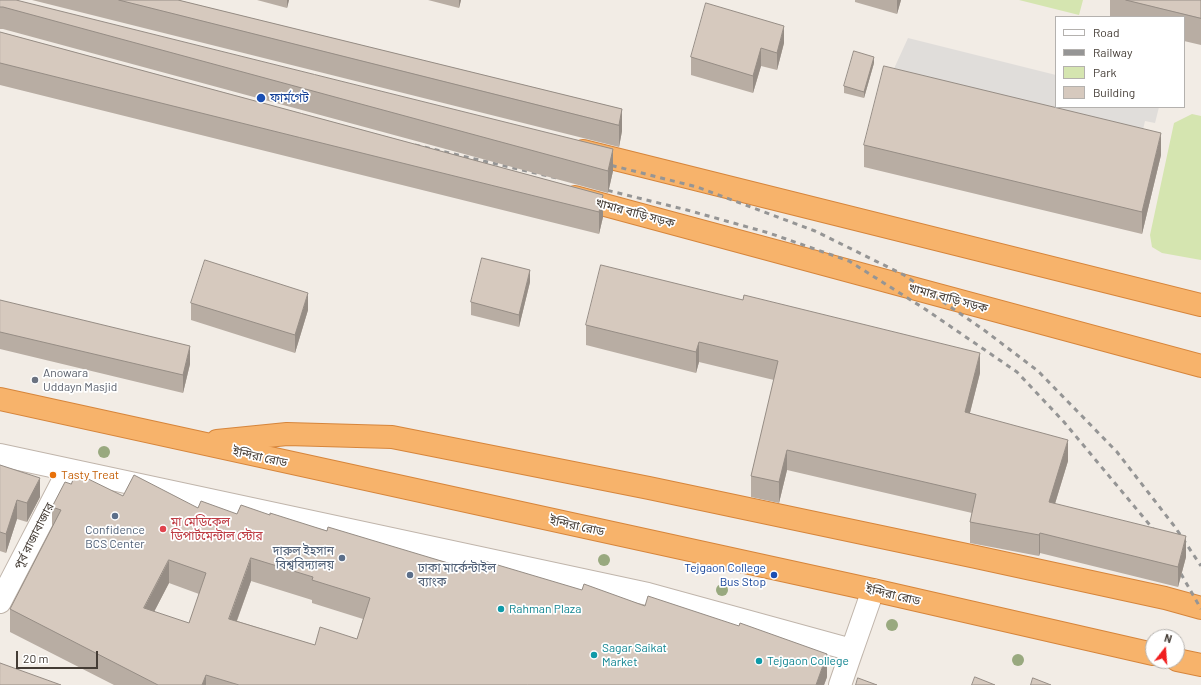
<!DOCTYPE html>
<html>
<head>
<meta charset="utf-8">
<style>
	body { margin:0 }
	#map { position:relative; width:1201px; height:685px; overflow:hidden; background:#f2ece5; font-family:Barlow,sans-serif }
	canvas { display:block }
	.legend { position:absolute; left:1055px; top:16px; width:130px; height:92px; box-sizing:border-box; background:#fff; border:1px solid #b4b1ae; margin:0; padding:5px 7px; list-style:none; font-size:12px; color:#443c35 }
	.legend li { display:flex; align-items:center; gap:8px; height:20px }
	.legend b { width:20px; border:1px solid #b4b1ae }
	.north { position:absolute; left:1145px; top:629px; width:40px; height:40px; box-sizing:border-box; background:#fff; border:1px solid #b4b1ae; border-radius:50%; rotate:17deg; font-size:11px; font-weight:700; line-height:16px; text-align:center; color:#443c35 }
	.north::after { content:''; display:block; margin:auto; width:14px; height:18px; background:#f01e1e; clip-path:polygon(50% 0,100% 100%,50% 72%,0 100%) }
	.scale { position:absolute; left:16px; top:651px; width:82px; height:18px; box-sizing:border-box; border:2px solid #443c35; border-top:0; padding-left:5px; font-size:12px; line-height:14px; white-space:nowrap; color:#443c35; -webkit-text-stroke:3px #fff; paint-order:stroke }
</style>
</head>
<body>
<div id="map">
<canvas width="1201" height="685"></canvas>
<ul class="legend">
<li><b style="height:5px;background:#fff"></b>Road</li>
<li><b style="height:5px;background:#959595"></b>Railway</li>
<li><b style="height:11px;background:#d5e5b0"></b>Park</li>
<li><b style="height:11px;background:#d6c9be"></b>Building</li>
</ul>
<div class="north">N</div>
<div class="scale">20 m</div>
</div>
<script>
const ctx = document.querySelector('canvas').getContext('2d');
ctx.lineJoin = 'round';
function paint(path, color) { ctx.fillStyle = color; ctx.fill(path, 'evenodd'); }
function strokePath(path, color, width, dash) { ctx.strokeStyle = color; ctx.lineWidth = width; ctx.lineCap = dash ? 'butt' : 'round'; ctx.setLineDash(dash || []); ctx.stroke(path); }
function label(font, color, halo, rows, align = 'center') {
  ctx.font = font + ' Barlow,"Noto Sans Bengali",sans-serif'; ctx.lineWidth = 3.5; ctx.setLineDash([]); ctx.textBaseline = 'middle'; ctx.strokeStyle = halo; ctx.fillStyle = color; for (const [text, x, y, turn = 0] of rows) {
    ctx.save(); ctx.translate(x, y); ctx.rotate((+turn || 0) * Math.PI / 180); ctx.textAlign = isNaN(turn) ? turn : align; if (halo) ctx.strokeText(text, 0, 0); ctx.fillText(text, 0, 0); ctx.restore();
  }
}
const green = new Path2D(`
	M1019,0H1083L1079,15Z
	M1192,114L1201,116V260L1162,253L1152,247L1150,235L1174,123Z`);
const parking = new Path2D(`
	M908,38L1056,75V107H1159L1155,123L1145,121L1139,147L886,86Z`);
const street = new Path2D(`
	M0,455L648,594L852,650L840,685
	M0,602L68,471
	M852,650L873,590`);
const highway = new Path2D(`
	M583,151L1201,305
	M575,197L1201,366
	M0,399L873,590L1153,654
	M217,441L287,434L392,437L649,488L976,557L1165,598L1201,608
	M1177,660L1201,665`);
const rail = new Path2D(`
	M415,145L561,179
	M602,163L697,187L815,231L904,275L984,330L1038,371L1117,452L1175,527L1201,566
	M598,188L687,210L769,233L849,261L925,309L1017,372L1064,422L1159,536
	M1176,565L1201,609`);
const trees = [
	[104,452],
	[604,560],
	[722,590],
	[892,625],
	[1018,660]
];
const wall = new Path2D(`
	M0,0L613,171L608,193L3,29H0Z
	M32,0H178L622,109V131L619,147Z
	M257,0H289L287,8Z
	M428,0H461L459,8Z
	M855,0H901L897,14L855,2Z
	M1110,0H1201V45L1184,41V17H1110Z
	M0,32L603,195V217L599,234L0,85Z
	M784,43L777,70L761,66L753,93L691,75V57Z
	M874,63L864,98L844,93V86Z
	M864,145L1161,155L1142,234L864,167Z
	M530,282L519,327L471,315V302Z
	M0,300L190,364L183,393L0,349Z
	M191,303L308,310L295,353L191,320Z
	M586,325L980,373L970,413L1068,461L1055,504L1186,557L1178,587L1040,553L1039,556L970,543V522L972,513L787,470L779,503L751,497V476L774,380L699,362L696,373L586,345Z
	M0,465L40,497L27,522L17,519L6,553L0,551Z
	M71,484L123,496L198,508L237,514L270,515L478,572L827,677L824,685H114L10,632V609L52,528V507ZM251,581L312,600V603L363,619L357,639L315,645L237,621ZM169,583L199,594L189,623L154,612Z`);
const shadedWall = new Path2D(`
	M287,0H289L287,8Z
	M459,0H461L459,8Z
	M897,0H901L897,14Z
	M784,26V43L777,70V53Z
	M761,48V66L753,93V76Z
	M874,57V63L864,98V92Z
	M622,109V131L619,147V125Z
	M1161,133V155L1142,234V212Z
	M613,149V171L608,193V171Z
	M603,195V217L599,234V212Z
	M530,270V282L519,327V315Z
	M308,293V310L295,353V335Z
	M699,342V362L696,373V352Z
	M190,346V364L183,393V375Z
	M980,353V373L965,432V412Z
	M1068,440V461L1049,523V502Z
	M787,450V470L779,503V482Z
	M40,478V497L27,522V503Z
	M17,500V519L6,553V534Z
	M1040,533V553L1039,556V535Z
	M1186,536V557L1178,587V567Z
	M251,558V581L229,642V619Z
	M169,560V583L144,631V608Z
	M827,654V677L824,685H816Z
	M206,675V685H202Z`);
const building = new Path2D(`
	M0,0H16L613,149L608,171L3,7H0Z
	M119,0H178L622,109L619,125Z
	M1126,0H1201V18Z
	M706,3L784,26L777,53L761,48L753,76L691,57Z
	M0,32L603,195L599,212L0,63Z
	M854,51L874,57L864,92L844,86Z
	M884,66L1161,133L1142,212L864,145Z
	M482,258L530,270L519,315L471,302Z
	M205,260L308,293L295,335L191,303Z
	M601,265L743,300L744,295L980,353L965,412L1068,440L1049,502L1186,536L1178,567L1040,533L1039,535L970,522L976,494L787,450L779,482L751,476L778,361L699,342L696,352L586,325Z
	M0,300L190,346L183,375L0,332Z
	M0,465L40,478L27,503L17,500L6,534L0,532Z
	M76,473L123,496L134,475L198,508L201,501L237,514L241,505L270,515V513L327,531L328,527L478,572L481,560L582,590L584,584L645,606L648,596L739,626L740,623L827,654L816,685H239L206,675L202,685H158L10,609L61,510L52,507L65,482L71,484ZM251,558L313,577L312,580L370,598L357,639L320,627L315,645L229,619ZM169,560L206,573L189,623L144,608Z
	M0,663L61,685H0Z
	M975,677L995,685H972Z
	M858,678L877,685H856Z
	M1033,678L1051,685H1031Z`);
const markers = [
	[261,98,5,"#1a4fb4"],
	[35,380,4,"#6b7280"],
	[53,475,4,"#e8710a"],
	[115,516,4,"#5c6f8a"],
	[163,529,4,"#e0444e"],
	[342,558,4,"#5c6f8a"],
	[410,575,4,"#5c6f8a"],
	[774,575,4,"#1a4fb4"],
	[501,609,4,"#0f9aa8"],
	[594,655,4,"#0f9aa8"],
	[759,661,4,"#0f9aa8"]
];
const transitNames = [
	["ফার্মগেট",270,98],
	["Tejgaon College",766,568,"right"],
	["Bus Stop",766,582,"right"]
];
const streetNames = [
	["খামার বাড়ি সড়ক",635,213,15],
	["খামার বাড়ি সড়ক",948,298,15],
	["ইন্দিরা রোড",260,457,12],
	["ইন্দিরা রোড",577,526,12],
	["পূর্ব রাজাবাজার",34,536,-63],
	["ইন্দিরা রোড",893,595,13]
];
const worshipNames = [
	["Anowara",43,373],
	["Uddayn Masjid",43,387]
];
const foodNames = [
	["Tasty Treat",61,475]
];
const healthNames = [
	["মা মেডিকেল",171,522],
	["ডিপার্টমেন্টাল স্টোর",171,536]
];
const serviceNames = [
	["Confidence",115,530],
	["BCS Center",115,544],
	["দারুল ইহসান",334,551,"right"],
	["বিশ্ববিদ্যালয়",334,565,"right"],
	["ঢাকা মার্কেন্টাইল",418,568,"left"],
	["ব্যাংক",418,582,"left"]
];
const cultureNames = [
	["Rahman Plaza",509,609],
	["Sagar Saikat",602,648],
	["Market",602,662],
	["Tejgaon College",767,661]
];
paint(green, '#d5e5b0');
paint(parking, '#e0ddda');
strokePath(street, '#c0b5ab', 24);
strokePath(highway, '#d6853b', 24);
strokePath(street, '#fff', 22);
strokePath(highway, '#f7b36b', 22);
strokePath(rail, '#959595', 3, [5, 5]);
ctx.fillStyle = '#99a97f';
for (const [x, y] of trees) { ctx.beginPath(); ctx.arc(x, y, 6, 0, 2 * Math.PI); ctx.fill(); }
paint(wall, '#b8ada3');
paint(shadedWall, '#968d85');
paint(building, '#d6c9be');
strokePath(building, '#968d85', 1);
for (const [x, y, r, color] of markers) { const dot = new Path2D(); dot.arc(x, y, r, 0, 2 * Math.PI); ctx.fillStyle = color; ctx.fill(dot); strokePath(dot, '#fff', 1.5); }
label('12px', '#164399', '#fff', transitNames, 'left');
label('12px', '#443c35', '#fff', streetNames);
label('12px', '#5b616d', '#fff', worshipNames, 'left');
label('12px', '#c56008', '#fff', foodNames, 'left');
label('12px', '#be3a42', '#fff', healthNames, 'left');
label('12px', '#4e5e75', '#fff', serviceNames);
label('12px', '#0d838f', '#fff', cultureNames, 'left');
</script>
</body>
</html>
